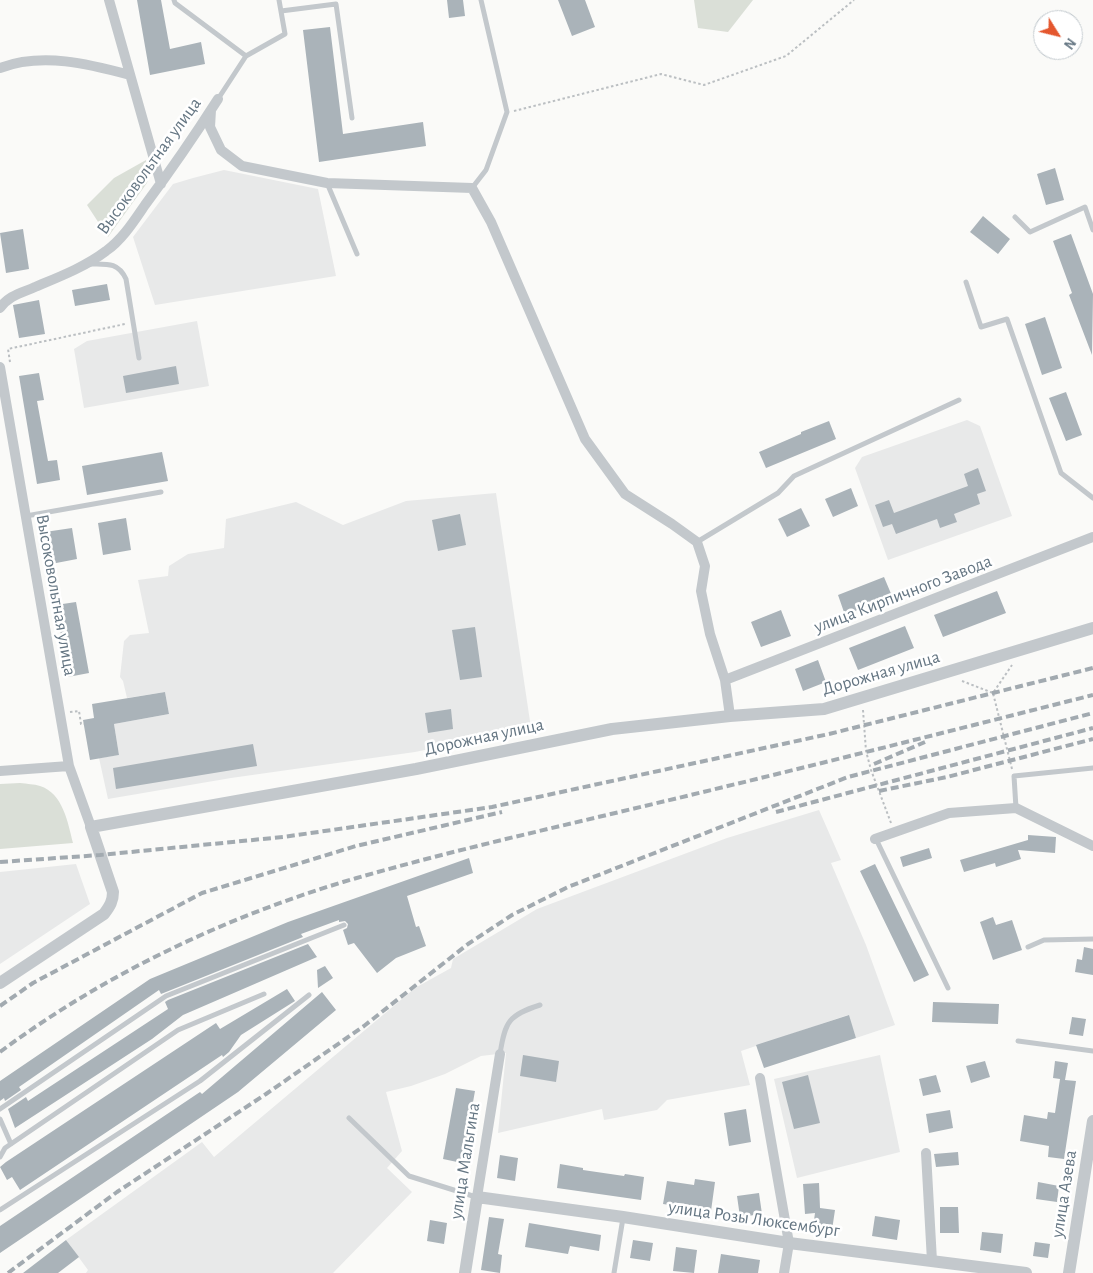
<!DOCTYPE html>
<html>
<head>
<meta charset="utf-8">
<style>
	body { margin:0 }
	#map { position:relative; width:1093px; height:1273px; overflow:hidden; background:#fafaf8; font-family:"Alegreya Sans",sans-serif }
	canvas { display:block }
	.north { position:absolute; left:1033px; top:10px; width:50px; height:50px; box-sizing:border-box; background:#fff; border:1px solid #c1c8cd; border-radius:50%; rotate:126deg; font-size:14px; font-weight:700; line-height:20px; text-align:center; color:#657683 }
	.north::after { content:''; display:block; margin:auto; width:18px; height:22px; background:#e4572e; clip-path:polygon(50% 0,100% 100%,50% 72%,0 100%) }
</style>
</head>
<body>
<div id="map">
<canvas width="1093" height="1273"></canvas>
<div class="north">N</div>
</div>
<script>
const ctx = document.querySelector('canvas').getContext('2d');
ctx.lineJoin = 'round';
function paint(path, color) { ctx.fillStyle = color; ctx.fill(path, 'evenodd'); }
function strokePath(path, color, width, dash) { ctx.strokeStyle = color; ctx.lineWidth = width; ctx.lineCap = dash ? 'butt' : 'round'; ctx.setLineDash(dash || []); ctx.stroke(path); }
function label(font, color, halo, rows, align = 'center') {
  ctx.font = font + ' "Alegreya Sans",sans-serif'; ctx.lineWidth = 5; ctx.setLineDash([]); ctx.textBaseline = 'middle'; ctx.strokeStyle = halo; ctx.fillStyle = color; for (const [text, x, y, turn = 0] of rows) {
    ctx.save(); ctx.translate(x, y); ctx.rotate((+turn || 0) * Math.PI / 180); ctx.textAlign = isNaN(turn) ? turn : align; if (halo) ctx.strokeText(text, 0, 0); ctx.fillText(text, 0, 0); ctx.restore();
  }
}
const built = new Path2D(`
	M224,170L318,189L336,276L155,305L133,237L173,184L193,178Z
	M197,321L209,386L84,408L74,349L87,341Z
	M967,420L980,426L1012,516L888,560L855,468L862,457Z
	M496,493L531,728L415,752L231,778L108,799L99,758L119,755L114,724L169,714L165,692L127,698L123,681L120,677L124,641L130,635L149,633L138,580L168,576L169,566L188,554L224,548L226,519L296,502L343,525L406,501Z
	M819,810L841,860L831,863L866,945L895,1025L856,1038L848,1015L741,1051L750,1085L667,1100L657,1110L604,1120L602,1109L498,1133L506,1053L481,1056L445,1074L411,1086L386,1092L402,1151L387,1168L412,1192L333,1273H86L88,1270L66,1240L202,1142L214,1157L415,988L451,968L453,959L537,909L727,838Z
	M76,864L90,904L0,964V872Z
	M880,1055L900,1152L797,1178L774,1079Z`);
const green = new Path2D(`
	M694,0H753L728,32L698,28Z
	M146,160L149,174L147,183L108,237L87,205L114,178Z
	M20,783C27,784 34,784 40,786C63,793 68,823 73,843L0,849V784Z`);
const building = new Path2D(`
	M137,0H161L170,49L201,42L205,64L150,75Z
	M447,0H463L465,16L449,18Z
	M558,0H585L595,27L572,36Z
	M330,27L343,134L423,122L426,146L319,162L303,30Z
	M1055,168L1064,200L1046,205L1037,174Z
	M983,216L1010,239L998,254L970,232Z
	M23,229L29,269L6,273L0,233Z
	M1071,234L1093,294L1092,355L1069,295L1072,293L1053,241Z
	M107,284L110,300L75,306L72,290Z
	M39,300L45,334L19,338L13,305Z
	M1045,317L1062,368L1042,375L1025,324Z
	M176,366L179,384L126,393L123,376Z
	M39,373L44,400L37,401L48,461L57,460L60,480L37,484L19,376Z
	M1066,392L1082,435L1066,441L1049,398Z
	M829,421L836,439L766,468L759,452L801,434V432Z
	M162,452L168,481L87,495L82,466Z
	M978,468L986,491L977,494L980,504L954,514L957,522L940,528L937,519L896,534L892,524L883,527L875,505L889,500L894,513L968,486L964,474Z
	M851,488L858,506L833,517L825,499Z
	M801,508L810,526L787,537L778,519Z
	M460,514L466,545L438,551L432,520Z
	M126,518L131,550L103,555L98,523Z
	M72,528L77,559L51,564L45,532Z
	M884,577L892,596L845,615L838,595Z
	M997,591L1006,613L943,637L934,615Z
	M76,602L89,673L68,677L56,605Z
	M781,610L791,636L761,647L751,622Z
	M905,626L914,648L858,670L849,648Z
	M475,627L482,677L460,680L452,630Z
	M818,660L826,682L803,691L795,669Z
	M165,692L169,714L114,724L119,755L90,760L83,720L94,718L92,704Z
	M451,709L453,729L428,733L425,713Z
	M253,744L257,766L116,789L113,768Z
	M1028,835L1056,837L1055,853L1018,850L1021,859L996,867L995,863L964,872L960,860L1028,840Z
	M929,848L932,858L903,867L900,857Z
	M469,858L473,873L407,896L416,927L419,926L426,946L396,958L377,973L354,943L348,945L343,930L347,928L348,924L345,921L339,922V920L301,934L303,937L161,994L159,990L19,1087L21,1090L5,1101L4,1098L0,1101V1081L150,979L288,922Z
	M875,864L929,975L914,982L860,871Z
	M993,917L996,925L1012,920L1022,950L993,960L980,922Z
	M308,944L317,957L183,1015L152,1039L15,1128L8,1109L26,1097L28,1101L168,1009L165,1002L168,1000Z
	M1084,947L1093,949V975L1075,972L1077,959L1082,960Z
	M325,966L333,978L318,988L317,970Z
	M287,989L295,1001L241,1035L229,1052L223,1057L222,1055L20,1190L12,1177L7,1180L0,1167L6,1162L216,1023L220,1029Z
	M322,992L336,1010L238,1092L0,1253V1226L200,1092L202,1094Z
	M933,1002L999,1004L998,1024L932,1022Z
	M849,1015L856,1038L764,1068L756,1045Z
	M1072,1017L1086,1019L1083,1036L1069,1034Z
	M523,1055L559,1061L556,1082L520,1076Z
	M985,1061L990,1077L971,1083L966,1066Z
	M1055,1061L1068,1063L1065,1080L1076,1081L1064,1159L1048,1157L1049,1146L1020,1141L1024,1115L1047,1119L1048,1112L1055,1113L1060,1079L1053,1078Z
	M808,1075L820,1123L794,1129L782,1082Z
	M936,1075L941,1092L923,1096L919,1079Z
	M456,1088L475,1091L462,1163L443,1159Z
	M746,1109L751,1142L729,1146L724,1113Z
	M950,1110L953,1128L929,1133L926,1114Z
	M958,1152L959,1165L936,1167L934,1154Z
	M500,1155L518,1158L515,1181L497,1178Z
	M560,1164L583,1168V1170L624,1176L625,1174L644,1177L641,1200L557,1188Z
	M695,1179L715,1182L711,1211L663,1204L667,1181L694,1185Z
	M1038,1182L1059,1186L1057,1202L1036,1199Z
	M819,1183L820,1208L835,1210L832,1230L813,1227L815,1213L805,1214L803,1184Z
	M759,1193L762,1214L740,1217L737,1196Z
	M940,1207H958L959,1233H940Z
	M875,1216L900,1220L897,1240L872,1236Z
	M489,1217L504,1219L498,1254L502,1255L500,1273L481,1270Z
	M430,1220L447,1223L444,1244L427,1241Z
	M529,1223L601,1235L599,1251L570,1246L568,1254L525,1247Z
	M982,1232L1003,1234L1001,1253L980,1250Z
	M66,1240L79,1257L58,1273H23Z
	M633,1240L653,1243L650,1261L630,1258Z
	M1035,1242L1050,1244L1048,1258L1033,1256Z
	M676,1247L697,1250L694,1273L673,1271Z
	M721,1254L760,1260L758,1273H718Z`);
const path = new Path2D(`
	M514,111L661,74L704,85L786,56L854,0
	M10,362L8,349L125,324
	M962,681L993,693
	M863,710L866,751L871,770L891,823
	M70,712L79,711L81,724H84
	M1012,769L993,693L1012,665`);
const service = new Path2D(`
	M174,0L175,3L246,56
	M281,11L336,4L352,118
	M218,99L246,56L285,34L279,0
	M327,183L357,254
	M472,188L486,170L507,112L481,0
	M1015,217L1030,232L1085,207L1093,230
	M90,264C107,264 118,262 126,279L139,358
	M966,282L981,327L1007,319L1061,473L1093,498
	M26,516L161,492
	M697,542L778,493L794,476L959,400
	M1016,808L1014,776L1093,768
	M876,839L948,988
	M1028,947L1044,940L1093,939
	M1018,1041L1093,1051
	M500,1054C505,1021 509,1015 540,1005
	M0,1109L166,996L344,925
	M349,1118L409,1176L476,1197
	M0,1119L11,1144
	M0,1157L5,1148L178,1030L264,994
	M0,1210L200,1081L309,995
	M614,1273L623,1218`);
const minor = new Path2D(`
	M109,0L161,184
	M0,68C42,52 89,64 130,75
	M211,110L210,127L221,150L242,166L327,183L472,188L491,222L585,439L625,494L672,524L697,542L705,566L701,591L710,634L725,680L730,716
	M0,308C9,295 22,293 35,287C59,277 85,267 106,251C122,240 134,221 145,205C171,170 195,135 218,99
	M0,367L69,766L91,827
	M725,680L1093,537
	M0,771L69,766
	M875,839L949,813L1016,808L1093,846
	M760,1078L789,1243L784,1273
	M926,1153L932,1261
	M477,1197L500,1054`);
const tertiary = new Path2D(`
	M0,983L104,914C110,906 113,901 113,892L91,827L416,769L612,729L730,716L824,709L1093,628
	M465,1273L477,1197L623,1217L789,1243L1026,1273
	M1069,1273L1093,1121`);
const rail = new Path2D(`
	M874,764L925,742
	M879,791L947,777L1093,739
	M776,812L1093,728
	M0,862L100,855L283,837L492,807L829,734L1093,668
	M0,1006L33,983L202,893L356,846L502,812
	M0,1052C102,976 221,919 343,882C445,852 549,829 653,804C800,769 946,732 1093,695
	M8,1273L117,1192L266,1094L364,1026L468,944L512,915L568,887L848,777L1093,713`);
const streetNames = [
	["Высоковольтная улица",149,166,-54],
	["улица Кирпичного Завода",903,594,-21],
	["Высоковольтная улица",56,595,80],
	["Дорожная улица",881,673,-16],
	["Дорожная улица",484,737,-12],
	["улица Мальгина",465,1161,-81],
	["улица Азева",1064,1194,-81],
	["улица Розы Люксембург",754,1219,8]
];
paint(built, '#e8e9e9');
paint(green, '#dadfd7');
paint(building, '#aab3b9');
strokePath(path, '#bbbfc2', 2, [2.5, 2.5]);
strokePath(service, '#c3c8cc', 5);
strokePath(minor, '#c3c8cc', 10);
strokePath(tertiary, '#c3c8cc', 12);
strokePath(rail, '#a2aab0', 4, [8, 4]);
label('18px', '#657683', '#fff', streetNames);
</script>
</body>
</html>
